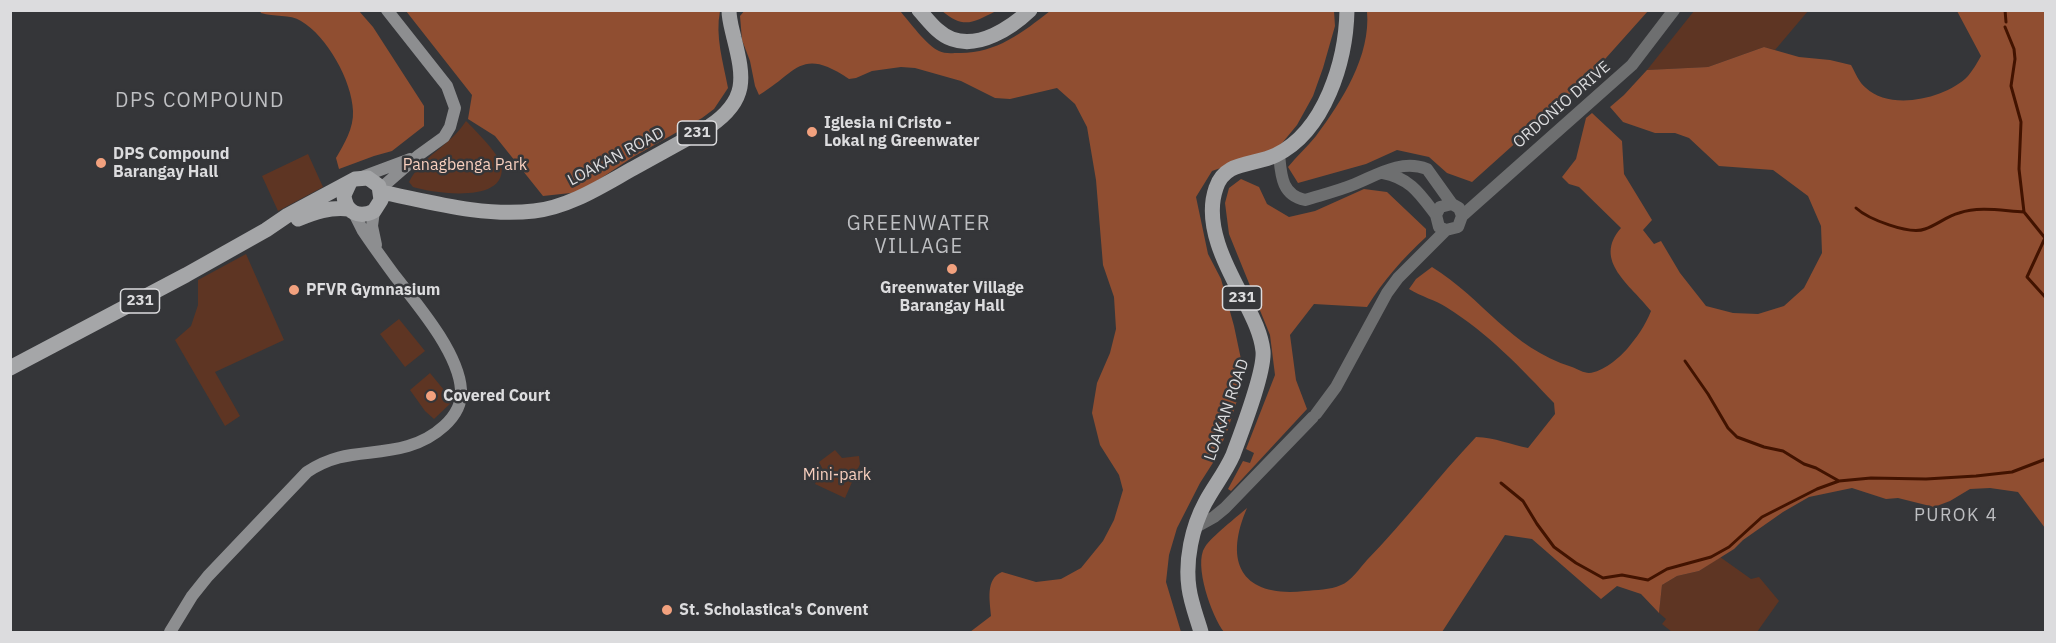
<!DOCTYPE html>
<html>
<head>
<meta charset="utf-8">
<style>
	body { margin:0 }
	#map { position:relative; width:2056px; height:643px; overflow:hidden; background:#353639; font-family:"IBM Plex Sans",sans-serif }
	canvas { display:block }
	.frame { position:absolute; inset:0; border:12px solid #dcdcde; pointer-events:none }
</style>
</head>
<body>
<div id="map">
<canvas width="2056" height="643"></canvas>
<div class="frame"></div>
</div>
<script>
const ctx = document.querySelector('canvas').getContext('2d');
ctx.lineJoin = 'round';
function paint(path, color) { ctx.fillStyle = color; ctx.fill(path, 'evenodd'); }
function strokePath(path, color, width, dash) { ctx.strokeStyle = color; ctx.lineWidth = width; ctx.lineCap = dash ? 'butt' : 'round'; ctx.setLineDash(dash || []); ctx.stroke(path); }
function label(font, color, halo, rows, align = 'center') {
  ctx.font = font + ' "IBM Plex Sans",sans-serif'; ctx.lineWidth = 5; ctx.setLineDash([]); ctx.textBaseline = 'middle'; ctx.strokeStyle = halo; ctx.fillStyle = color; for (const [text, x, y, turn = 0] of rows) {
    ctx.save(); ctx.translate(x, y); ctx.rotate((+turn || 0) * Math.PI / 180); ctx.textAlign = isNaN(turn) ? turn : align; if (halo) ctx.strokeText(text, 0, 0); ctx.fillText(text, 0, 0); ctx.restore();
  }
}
const green = new Path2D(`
	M1694,11H1808L1775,50L1764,47L1708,67L1647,70Z
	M466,121C475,130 498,153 501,164C510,205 432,193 413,187L409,182C421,157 451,145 466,121Z
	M308,154L323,187L278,211L262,176Z
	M246,254L284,340L215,372L240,416L225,426L175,340L191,326L198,305V280Z
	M399,319L425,351L405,367L380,334Z
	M430,373L453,401L434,419L425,411L410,390Z
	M835,450L842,458L859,456L860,464L845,498L815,484L822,468L819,462Z
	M1720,557L1751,579L1759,577L1779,601L1757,632H1672L1662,624L1666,619L1659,613L1662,585L1677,576L1699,571Z`);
const forest = new Path2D(`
	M745,10L900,11C909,21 927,46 939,51C944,54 953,53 958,53C995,54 1022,33 1050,11H1334L1335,26L1323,68L1313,96L1297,125L1278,148L1212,171L1196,197L1208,254L1221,279L1234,326L1242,364L1239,394L1228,429L1216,458L1200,483L1177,528L1169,555L1166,582L1181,632H970L991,616C990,601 985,579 1002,572L1036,582L1061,579L1081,568L1103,541L1114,520L1123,490L1119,475L1100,445L1092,413L1097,383L1110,353L1116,329L1114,297L1103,265L1096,180L1087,127L1075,104L1057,88L1010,99L995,98L961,81L915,68L901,67L872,71L856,78L849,79C800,46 797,73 759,95L755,86L750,61L742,40L740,16Z
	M260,11H359L373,27L424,106V126L392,151L374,156L339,169L336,158C344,144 354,128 353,111C352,81 327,36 301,21C290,14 274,17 261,13Z
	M406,11H720C715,36 723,62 728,88L714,109L702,118L633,157L580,192L543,196L495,136L468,119L472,95Z
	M942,11H996C972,23 964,29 942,11Z
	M1367,11V10L1648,11L1589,77L1472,182L1447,173L1429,157L1397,150L1366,164L1298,183L1288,167C1297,156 1307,147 1316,136C1342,101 1371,56 1367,11Z
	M1957,11H2045V528L2018,492L1990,488L1970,489L1950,501L1934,507L1898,498L1886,499L1852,488L1809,497L1783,512L1743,540L1734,549L1699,571L1677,576L1662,585L1659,613L1641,594L1617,586L1601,599L1532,539L1505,535L1442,632H1224C1212,617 1193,564 1205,547C1212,536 1237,517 1247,508C1223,563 1242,598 1305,591C1316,590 1330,590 1341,585C1350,582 1360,568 1367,560C1405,521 1438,477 1476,437C1496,438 1509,444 1528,448L1555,414L1554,403C1521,368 1488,333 1446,307C1435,300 1422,297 1409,289L1416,279L1432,267C1484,299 1509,347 1572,367C1577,369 1584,373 1589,373C1603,372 1619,358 1627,349C1637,337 1645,326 1651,311C1631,285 1592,261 1621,228L1579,187L1569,184L1562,177L1576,159L1586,118L1592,113L1622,141L1624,174L1652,220L1643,230L1654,244L1661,241L1680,273L1706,306L1733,313L1758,314L1784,306L1804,288L1822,253L1821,226L1808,196L1773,170L1719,166L1689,138L1675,133H1655L1623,122L1610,107L1624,95L1647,70L1708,67L1764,47L1799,57L1830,60L1851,65C1855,72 1859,83 1866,88C1890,111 1946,99 1968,76C1973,70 1977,63 1981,56Z
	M1241,179L1259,187L1267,204L1289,217L1315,211L1364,189L1387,192L1426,229V237C1403,258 1383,281 1367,307L1314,304L1290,335L1296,380L1307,409L1231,491L1228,489L1243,461L1250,463L1254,453L1246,449L1275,375L1270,335L1229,234L1225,203L1229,188Z`);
const stream = new Path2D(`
	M2005,10L2006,22
	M2005,27L2014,49L2015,59L2011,86L2021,122L2019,169L2024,212L2045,238L2027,277L2046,298
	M1856,208C1868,219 1909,235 1925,229C1937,225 1947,216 1959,213C1980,206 2003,211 2024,212
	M1685,361L1708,394L1728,428L1737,437L1764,447L1783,451L1804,464L1816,468L1839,481
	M1501,483L1523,501L1537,524L1554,547L1576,563L1603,578L1622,575L1648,580L1667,569L1711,557L1729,547L1762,517L1817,489L1839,481L1871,478L1926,479L1976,476L2012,472L2046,459`);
const tertiary = new Path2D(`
	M1279,154C1281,174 1281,195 1305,200C1321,195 1338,191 1355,184C1377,175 1401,159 1427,169L1452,204L1459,208L1462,216
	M1383,173C1410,178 1420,194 1436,215
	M1446,230L1439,227L1436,215L1440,207L1452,204
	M1316,414L1336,387L1387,293L1398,278L1446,230L1458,227L1462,216L1632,65L1674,10
	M1196,527L1214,517L1225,508L1313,417`);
const secondary = new Path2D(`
	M359,178L410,159
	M380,189L419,155L444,137L450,127L455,108L447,86L387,10
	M374,211L372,226L376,245
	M170,632L192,596L208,576L307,472C343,448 370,457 408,446C432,439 463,418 461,390C459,353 417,304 395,276C384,261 373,246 363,231L354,213`);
const primary = new Path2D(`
	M919,10C929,21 938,34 952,39C979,49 1011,28 1030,10
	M381,192C431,202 483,217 534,211C570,207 603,185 634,168C659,154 685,140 710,126C748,100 744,78 734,38C732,29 729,20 729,10
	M298,219C315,212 329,207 349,209
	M10,368L186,275L266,230L288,215L355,179L368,178L379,186L381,200L374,211C359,219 345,212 344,195L350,182
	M1201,632C1197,618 1191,603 1189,588C1185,561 1192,527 1205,503C1214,486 1225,473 1233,455C1241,433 1265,372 1263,351C1261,333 1252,316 1244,300C1227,268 1203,225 1216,188C1225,160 1254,166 1276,155C1325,131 1346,61 1347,10`);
const markers = [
	[812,132,6,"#f2a17e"],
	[101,163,6,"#f2a17e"],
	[952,269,6,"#f2a17e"],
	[294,290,6,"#f2a17e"],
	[431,396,6,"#f2a17e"],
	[667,610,6,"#f2a17e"]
];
const shields = [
	[697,133,39],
	[1242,298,39],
	[140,301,39]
];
const shieldNames = [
	["231",697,133],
	["231",1242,298],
	["231",140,301]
];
const streetNames = [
	["ORDONIO DRIVE",1562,105,-41],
	["LOAKAN ROAD",616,157,-28],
	["LOAKAN ROAD",1227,410,-71]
];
const poiNames = [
	["Iglesia ni Cristo -",824,123],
	["Lokal ng Greenwater",824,141],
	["DPS Compound",113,154],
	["Barangay Hall",113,172],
	["Greenwater Village",952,288,"center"],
	["Barangay Hall",952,306,"center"],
	["PFVR Gymnasium",306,290],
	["Covered Court",443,396],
	["St. Scholastica's Convent",679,610]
];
const parkNames = [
	["Panagbenga Park",465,165],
	["Mini-park",837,475]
];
const neighbourhoodNames = [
	["PUROK 4",1956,516]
];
const quarterNames = [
	["DPS COMPOUND",200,101],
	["GREENWATER",919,224],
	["VILLAGE",919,247]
];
paint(green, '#5e3523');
paint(forest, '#904e31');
strokePath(stream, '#421300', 3);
strokePath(tertiary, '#6e6f70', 12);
strokePath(secondary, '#8d8e90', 12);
strokePath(primary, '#a5a6a8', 15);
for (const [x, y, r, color] of markers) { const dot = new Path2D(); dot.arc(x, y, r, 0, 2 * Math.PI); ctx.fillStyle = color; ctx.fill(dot); strokePath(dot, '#353639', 2); }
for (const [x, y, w] of shields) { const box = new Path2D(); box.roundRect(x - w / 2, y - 12, w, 24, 4.5); ctx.fillStyle = '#353639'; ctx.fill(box); strokePath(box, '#dcdcde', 1.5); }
label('bold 15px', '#dcdcde', null, shieldNames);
label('16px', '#dcdcde', '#353639', streetNames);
label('bold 16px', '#dcdcde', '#353639', poiNames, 'left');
label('16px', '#f8cfbe', '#353639', parkNames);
ctx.letterSpacing = '1.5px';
label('18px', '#bebfc2', '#353639', neighbourhoodNames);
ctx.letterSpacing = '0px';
ctx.letterSpacing = '1.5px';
label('20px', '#bebfc2', '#353639', quarterNames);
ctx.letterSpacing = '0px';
</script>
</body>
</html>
